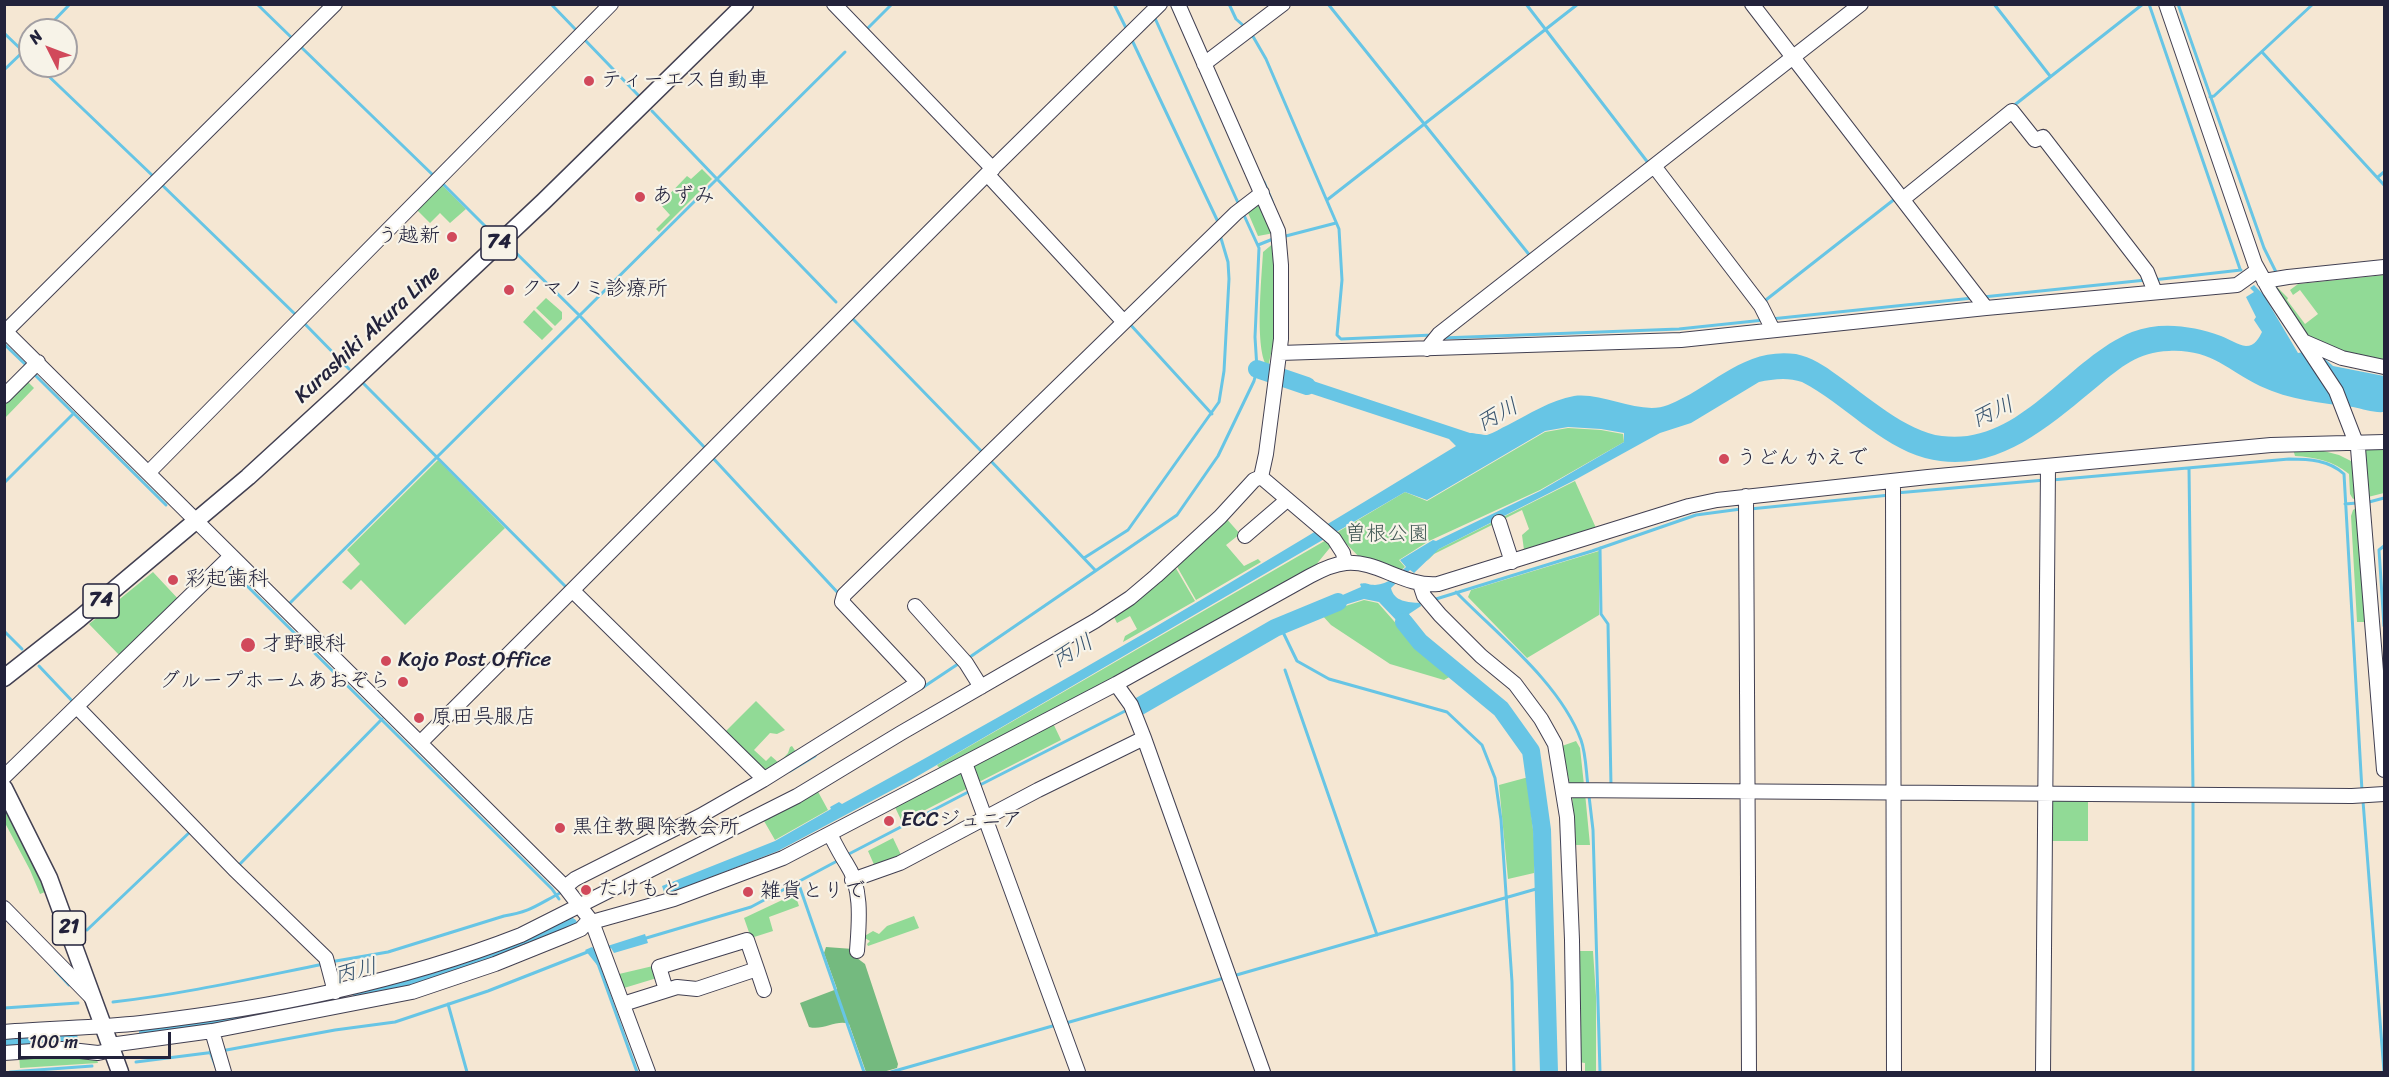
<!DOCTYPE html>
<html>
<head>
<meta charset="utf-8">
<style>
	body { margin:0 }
	#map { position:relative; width:2389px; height:1077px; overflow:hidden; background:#f5e7d3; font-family:Sriracha,sans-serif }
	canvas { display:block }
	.frame { position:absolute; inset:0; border:6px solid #22223b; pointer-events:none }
	.north { position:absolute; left:18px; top:18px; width:60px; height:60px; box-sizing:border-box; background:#f7f3e8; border:2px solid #a29fa3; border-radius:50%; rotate:312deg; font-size:16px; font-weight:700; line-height:24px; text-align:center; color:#22223b }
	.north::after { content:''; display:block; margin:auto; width:21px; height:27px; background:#d1495b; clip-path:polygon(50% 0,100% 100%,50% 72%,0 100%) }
	.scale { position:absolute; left:18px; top:1032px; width:153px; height:27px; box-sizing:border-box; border:3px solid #22223b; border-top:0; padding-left:8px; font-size:18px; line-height:21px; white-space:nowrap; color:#22223b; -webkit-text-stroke:4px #f7f3e8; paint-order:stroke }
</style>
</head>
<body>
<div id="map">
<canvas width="2389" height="1077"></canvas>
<div class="frame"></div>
<div class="north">N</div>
<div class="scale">100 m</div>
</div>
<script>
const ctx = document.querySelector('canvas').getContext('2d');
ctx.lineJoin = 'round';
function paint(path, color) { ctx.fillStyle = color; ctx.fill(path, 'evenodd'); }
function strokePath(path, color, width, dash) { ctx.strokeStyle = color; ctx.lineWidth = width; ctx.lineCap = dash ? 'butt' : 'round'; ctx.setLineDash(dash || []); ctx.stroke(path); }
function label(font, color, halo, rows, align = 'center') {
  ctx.font = font + ' Sriracha,"Klee One",sans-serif'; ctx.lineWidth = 4.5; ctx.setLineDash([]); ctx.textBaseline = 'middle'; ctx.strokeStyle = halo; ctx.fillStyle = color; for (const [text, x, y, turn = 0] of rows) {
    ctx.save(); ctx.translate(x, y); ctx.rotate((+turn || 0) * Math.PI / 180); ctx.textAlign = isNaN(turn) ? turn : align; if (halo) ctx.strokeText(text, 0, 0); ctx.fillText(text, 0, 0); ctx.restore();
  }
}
const green = new Path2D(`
	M702,169L712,179L659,232L656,229L670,215L660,204L687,176L691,179Z
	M439,182L466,209L450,223L440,213L430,223L415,208Z
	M1260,199L1274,233L1258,236L1246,208Z
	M1275,242L1274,347L1272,349L1268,367C1254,353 1262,274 1263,252Z
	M2384,275V363C2358,357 2327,353 2307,334C2293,321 2282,300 2271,284H2274L2288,298L2287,300L2305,324L2318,314L2300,290L2293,295L2290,290L2298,284Z
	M546,298L562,312V319L555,326L536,308Z
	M534,310L553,329L542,340L523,322Z
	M26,380L34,388L5,418V402Z
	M1568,428L1601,430L1623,434L1624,442L1540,490L1429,541L1399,560L1405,567L1400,571L1362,560L1336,533L1405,492L1427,501L1545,432Z
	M2308,447L2339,455L2353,462L2359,497L2353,499L2350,494L2349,474C2333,461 2315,457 2295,456L2293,449Z
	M2384,447V493L2368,497L2364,454L2365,449Z
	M438,460L505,528L405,625L361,580L351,590L342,582L360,564L347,550Z
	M1575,481L1596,528L1524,550L1522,535L1529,529L1522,510L1434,554L1427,561L1432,554L1439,549Z
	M2359,506L2366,622H2357L2351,516L2353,510Z
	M1225,517L1240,534L1226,545L1244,566L1258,559L1261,562L1196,600L1175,563Z
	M1328,539L1333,544L1315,566L1054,710L940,769L937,765Z
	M1599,551V615L1527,658L1468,597L1471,590Z
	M1174,565L1195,601L1123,642L1125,636L1137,629L1130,616L1117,623L1114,617L1139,599Z
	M153,572L181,602L123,659L89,624Z
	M1364,600L1378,603L1408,637L1453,675L1444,680L1390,664L1331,625L1321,614Z
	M756,701L785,730L777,734L770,733L754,750L766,761L771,756L779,763L788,753L790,747L792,746L798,755L765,776L723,734Z
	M1052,721L1061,740L977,783L972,764Z
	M1576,741L1580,748L1584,785H1570L1562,746Z
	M963,770L972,786L902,822L894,805Z
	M1525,778H1527L1534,838V873L1508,879L1499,785Z
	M816,788L828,810L775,840L764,821Z
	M1585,793L1590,845H1576L1572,794Z
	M2047,801H2088V841H2047Z
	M4,808L25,845L45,892L40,894L30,870L5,823Z
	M893,838L903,859L876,869L868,851Z
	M795,894L799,906L769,917L773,931L751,938L744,918Z
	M914,916L919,928L868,946L867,944L870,941L863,937L873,931L879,934L887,926Z
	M1576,951H1593L1596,996V1072H1579H1585V1063L1578,1062Z
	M653,966L657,978L624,988L619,974Z
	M78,1052L96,1057L98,1063L20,1068L19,1055Z`);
const forest = new Path2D(`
	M826,947L853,949L857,958L865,964L898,1064L897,1068L883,1072H866L849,1024C837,1019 823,1031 809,1027L800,1003L837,989L824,953Z`);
const water = new Path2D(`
	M2254,285L2263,294L2298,353L2315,350L2333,366L2384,376V412C2374,413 2363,409 2353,407C2321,403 2290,400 2260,386C2227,370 2211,349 2169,351C2138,352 2121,367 2098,386C2049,426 1995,477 1925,458C1879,445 1844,404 1802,382C1788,377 1773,379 1759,382L1691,423L1660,433L1573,481L1439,549L1414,573L1410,570L1391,588C1394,602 1408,602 1420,603L1421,606L1409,614L1420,637L1416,641L1379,602L1364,599L1318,613L1315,607L1361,587L1360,584C1367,582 1367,585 1375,585C1389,584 1396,576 1406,567L1400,560L1433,540L1436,541L1540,491L1624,442V433L1601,429L1568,427L1545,431L1427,500L1405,492L911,780L778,851L665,895L662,886L775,841L831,809L830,807L839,802L842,804C1050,691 1254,570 1456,446L1449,439L1288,386L1282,381L1285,374L1295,375L1470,433C1474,433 1483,435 1487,435C1494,433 1501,428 1508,425C1529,414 1551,400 1574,396C1604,392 1641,416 1668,405C1713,387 1743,347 1796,354C1811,357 1825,366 1837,375C1866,395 1906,432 1942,436C2021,446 2066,359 2132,332C2161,321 2193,326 2221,336C2229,339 2238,345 2246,346C2255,346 2259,338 2262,332L2254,320L2256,317L2246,297L2254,292L2250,288Z
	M645,934L648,943L614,953L611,948L597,954L600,964L597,965L585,950L592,947L595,950Z`);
const stream = new Path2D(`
	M257,4L294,40
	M551,4L577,31
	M1114,4L1127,30
	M1229,4L1236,19L1245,27
	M1328,4L1531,257
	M1526,4L1649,164
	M1994,4L2050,76
	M2149,4L2240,269
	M2178,4L2264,248L2278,276
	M1154,16L1239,205
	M45,30L70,4
	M865,31L892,4
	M4,33L30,58
	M1251,33L1266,59L1339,229L1342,280L1337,335L1341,339L1433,335
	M583,38L638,95
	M1131,38L1219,224
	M302,44L300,46L436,178
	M2262,52L2384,185
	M38,66L154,177
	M4,70L30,45
	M2210,97L2214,96L2313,4
	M2012,107L2143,4
	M2378,177L2384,172
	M441,182L488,229
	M1264,182L1272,201
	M160,183L297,316
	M1327,200L1578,4
	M1282,237L1336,223
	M1258,245L1273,239
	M510,247L579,315L706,449
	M2153,280L2241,270
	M1983,297L2146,280
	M836,302L717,179L845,52
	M1762,303L1896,198
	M851,317L984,454
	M1771,319L1973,298
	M303,322L349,369
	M1128,322L1212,414
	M1442,338L1679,329L1764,320
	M4,344L27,366
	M33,373L166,505
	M364,384L568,589
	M712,457L839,594
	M989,459L1095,570
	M2189,468L2193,790
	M2052,480L2289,459C2309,459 2329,460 2344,474L2362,791
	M4,483L74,413
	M1896,493L2045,480
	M2369,502L2384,498
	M2345,504L2357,503
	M1750,509L1890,495
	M2384,546L2379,550L2384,626
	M1600,548L1601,614L1608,624L1611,786
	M1084,558L1128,530L1219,402L1224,371L1229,279L1228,262L1220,235
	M227,566L552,889L559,899
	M1456,592C1498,635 1560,683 1581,740C1586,754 1586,771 1588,786
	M1436,599L1592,551L1696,515L1741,509
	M289,604L717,179L652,111
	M1280,626L1297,661L1329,679L1447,712L1482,745L1495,778L1501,820L1512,982L1514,1072
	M4,631L22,649
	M967,659L1177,515L1218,456L1254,381L1257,369L1255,337L1259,248L1243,213
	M39,666L75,704
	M1285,670L1377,935
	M922,688L961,662
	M790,771L815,756
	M978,786L1129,709
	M1589,796L1593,830L1600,1072
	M2363,801L2384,1072
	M845,856L972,790
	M238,866L382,719
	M798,882L864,1072
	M87,930L192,830
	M643,939L751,907L839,860
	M597,961L637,1072
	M330,962L388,952L504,916C530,912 537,905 560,893
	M55,970L69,985
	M1233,976L1543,887
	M113,1002C184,994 254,978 324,964
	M448,1004L467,1072
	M4,1008L78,1003
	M1066,1023L1224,978
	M221,1051L335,1030L395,1022L488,991L590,951
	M210,1052L216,1067
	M136,1062L215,1052
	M10,1072L92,1066
	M891,1072L1056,1025
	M2193,1072V800`);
const river = new Path2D(`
	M1257,369L1307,386
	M1404,622L1420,642L1501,709L1531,751L1542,830L1549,1072
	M1140,706L1275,628L1338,602
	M362,997L473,964L569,926
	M148,1032L250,1017
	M4,1043L69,1039`);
const minor = new Path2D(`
	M834,4L993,169
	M1752,4L1986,308
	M2166,4L2255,264L2270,291L2336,391L2358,448L2384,770
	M1204,64L1283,4
	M1654,166L1761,306L1773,330
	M987,174L1123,321
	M1903,199L2012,111L2035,140L2043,137L2147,272L2155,292
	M2264,281L2288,277L2384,267
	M4,330L565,887L592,922L648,1072
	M6,331L335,4
	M2305,342L2342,358L2384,367
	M1427,349L1439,334L1861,4
	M1280,353L1681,340L1986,308L2237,285L2258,270
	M4,396L38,362
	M149,472L611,4
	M1261,477L1334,539L1343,553L1345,563
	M1893,481L1894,1072
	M1746,496L1749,1072
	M1499,522L1512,562
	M1245,536L1287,500
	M1420,584L1424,596L1440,615L1481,656L1515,684L1541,719L1555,744L1567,817L1572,940L1574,1072
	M573,591L764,779
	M915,606L966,663L981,687
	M1116,684L1131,705L1144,738L1263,1072
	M77,707L234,869L326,958L335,992
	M421,742L987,174L1160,4
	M965,763L1078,1072
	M4,777L231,556
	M1564,790L2352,796L2384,794
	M830,834C835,844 840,854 846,863C863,888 859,923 857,951
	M852,880L900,863L1038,790L1144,738
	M565,887L575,879L700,816L763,780L918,683L842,602L844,595L1236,213L1262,193
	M4,908L93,999
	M592,922L674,899L783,858L1116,684L1310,576C1321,570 1334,564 1346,563C1377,560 1404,587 1438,584L1689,506L1717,500L1928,477L2271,445L2384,442
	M757,969L764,990
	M623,1004L677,987L697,989L757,969L747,940L659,967L666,990
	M212,1031L224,1072
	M4,1032C50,1028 95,1028 141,1023C270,1008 398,983 521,935L797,796L901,733L1095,621L1130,598L1156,576L1220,517L1254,480L1261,477L1266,454L1281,339V265L1278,231L1178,4
	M110,1045L212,1031L412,992L495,964L567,935L581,929L590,919
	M4,1053L62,1049L98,1053L112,1050
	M2043,1072L2048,466`);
const major = new Path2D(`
	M4,678L79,619L248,477L343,390L544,201L745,4
	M4,788L49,878L120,1072`);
const markers = [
	[589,81,6,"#d1495b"],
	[640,197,6,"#d1495b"],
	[452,237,6,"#d1495b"],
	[509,290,6,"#d1495b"],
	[1724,459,6,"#d1495b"],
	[173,580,6,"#d1495b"],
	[248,645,8,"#d1495b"],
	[386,661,6,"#d1495b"],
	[403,682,6,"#d1495b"],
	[419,718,6,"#d1495b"],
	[889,821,6,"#d1495b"],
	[560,828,6,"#d1495b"],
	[586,890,6,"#d1495b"],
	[748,892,6,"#d1495b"]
];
const shields = [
	[499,243,36],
	[101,601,36],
	[69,928,33]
];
const shieldNames = [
	["74",499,243],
	["74",101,601],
	["21",69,928]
];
const poiNames = [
	["ティーエス自動車",601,81],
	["あずみ",652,197],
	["う越新",440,237,"right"],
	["クマノミ診療所",521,290],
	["うどん かえで",1736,459],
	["彩起歯科",185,580],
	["才野眼科",262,645],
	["Kojo Post Office",398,661],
	["グループホームあおぞら",391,682,"right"],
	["原田呉服店",431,718],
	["ECCジュニア",901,821],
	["黒住教興除教会所",572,828],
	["たけもと",598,890],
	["雑貨とりで",760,892]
];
const streetNames = [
	["Kurashiki Akura Line",368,335,-43]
];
const parkNames = [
	["曽根公園",1387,535]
];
const waterNames = [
	["丙川",1993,413,-24],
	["丙川",1498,416,-28],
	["丙川",1073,652,-30],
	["丙川",356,972,-14]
];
paint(green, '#91da96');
paint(forest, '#74ba7f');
paint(water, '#67c5e5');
strokePath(stream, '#67c5e5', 3);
strokePath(river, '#67c5e5', 18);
strokePath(minor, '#424052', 16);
strokePath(major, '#424052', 19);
strokePath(minor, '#fff', 14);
strokePath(major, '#fff', 16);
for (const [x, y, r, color] of markers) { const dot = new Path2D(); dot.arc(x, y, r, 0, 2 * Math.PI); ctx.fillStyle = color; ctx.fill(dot); strokePath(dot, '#f7f3e8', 2); }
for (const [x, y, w] of shields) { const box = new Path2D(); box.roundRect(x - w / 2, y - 17, w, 34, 4.5); ctx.fillStyle = '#f7f3e8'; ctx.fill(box); strokePath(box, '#22223b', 1.5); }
label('bold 20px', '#22223b', null, shieldNames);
label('21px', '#22223b', '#f7f3e8', poiNames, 'left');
label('21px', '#22223b', '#f7f3e8', streetNames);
label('21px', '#435956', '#f7f3e8', parkNames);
label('italic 22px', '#37536e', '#f7f3e8', waterNames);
</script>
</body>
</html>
